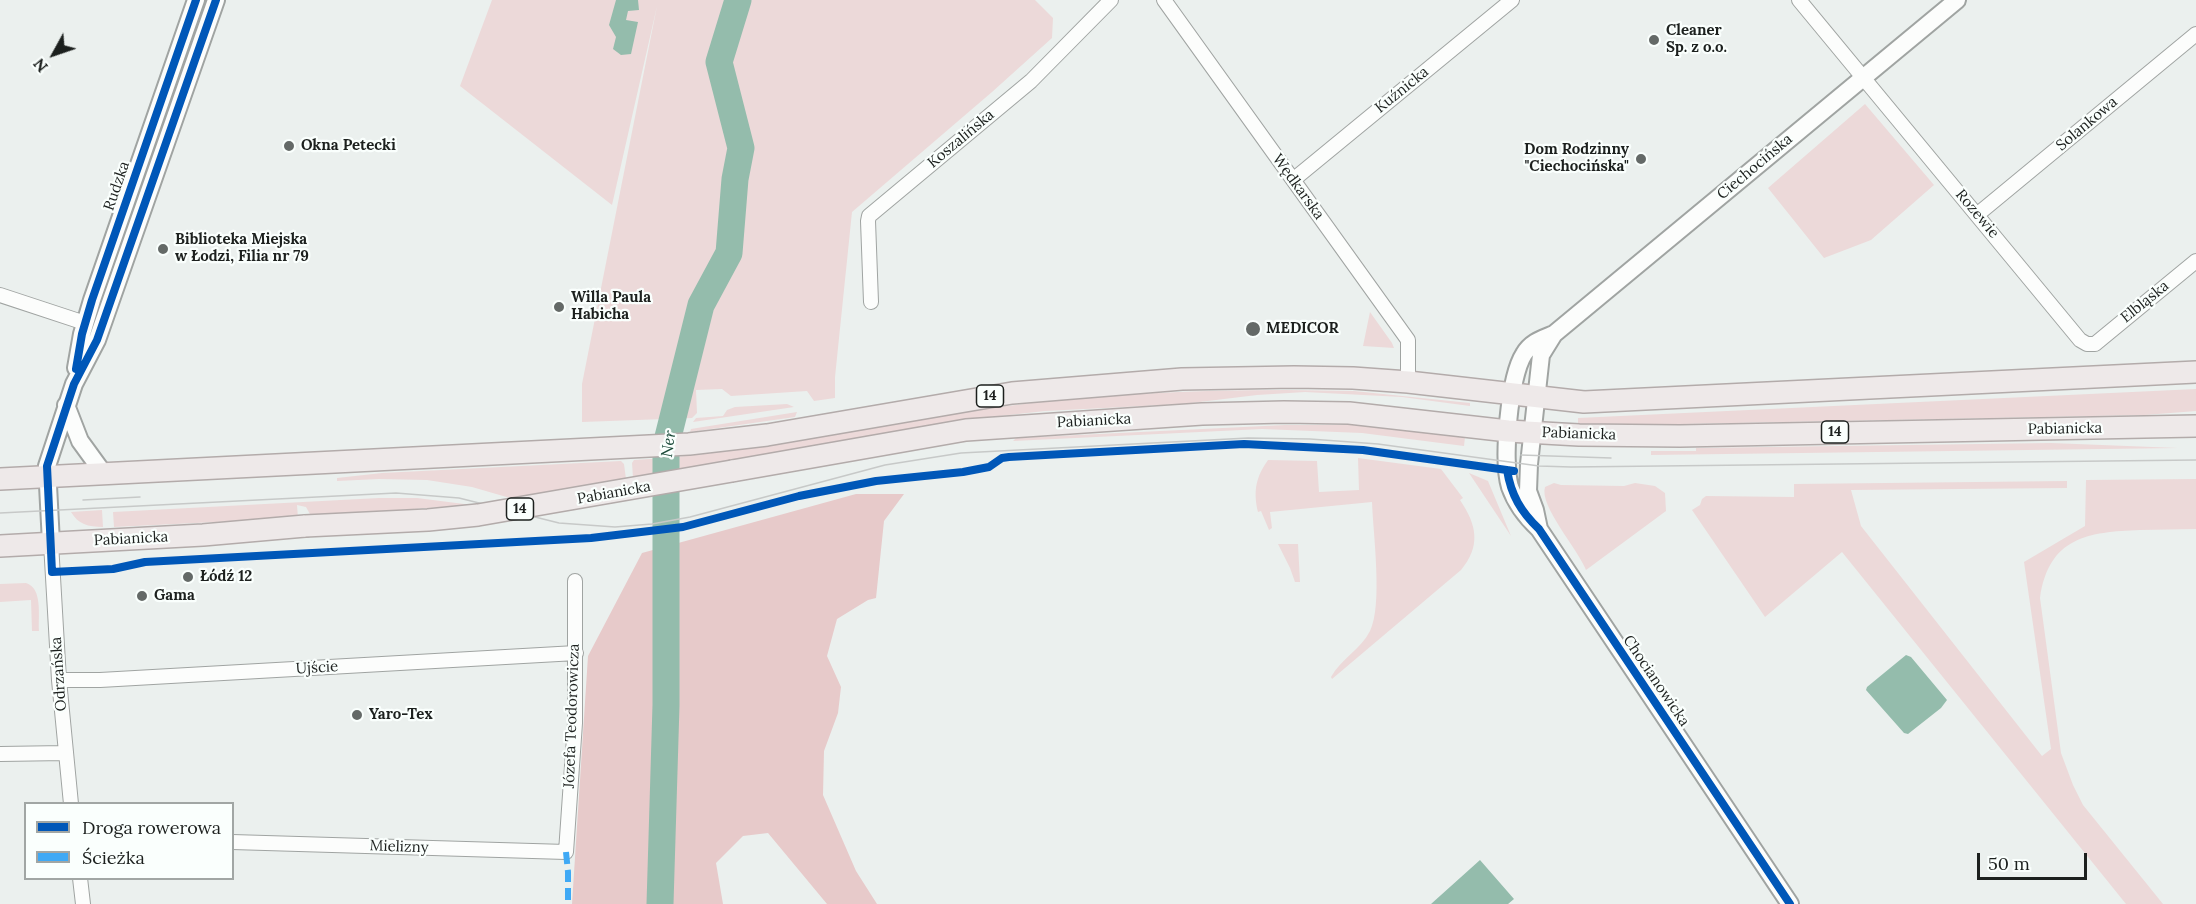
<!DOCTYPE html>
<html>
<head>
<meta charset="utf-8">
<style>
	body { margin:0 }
	#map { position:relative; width:2196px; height:904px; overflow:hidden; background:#ebf0ee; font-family:Lora,serif }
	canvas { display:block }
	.legend { position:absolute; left:24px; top:802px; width:210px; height:78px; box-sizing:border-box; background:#fafffd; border:2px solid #a1a6a4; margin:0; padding:8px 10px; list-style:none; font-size:18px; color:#1c201e }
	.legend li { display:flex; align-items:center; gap:12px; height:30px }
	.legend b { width:30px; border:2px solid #a1a6a4 }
	.north { position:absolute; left:24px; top:24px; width:60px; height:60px; -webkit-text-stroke:4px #fafffd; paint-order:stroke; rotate:230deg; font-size:16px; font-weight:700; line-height:24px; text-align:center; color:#1c201e }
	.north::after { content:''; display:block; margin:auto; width:21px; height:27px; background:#1c201e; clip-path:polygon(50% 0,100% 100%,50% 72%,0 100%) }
	.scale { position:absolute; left:1977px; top:853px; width:110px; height:27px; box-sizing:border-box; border:3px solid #1c201e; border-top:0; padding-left:8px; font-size:18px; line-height:21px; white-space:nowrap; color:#1c201e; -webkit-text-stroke:4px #fafffd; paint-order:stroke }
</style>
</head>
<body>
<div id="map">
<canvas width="2196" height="904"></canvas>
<ul class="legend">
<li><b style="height:8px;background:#0057b8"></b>Droga rowerowa</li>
<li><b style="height:8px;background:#3fa9f5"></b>Ścieżka</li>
</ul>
<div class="north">N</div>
<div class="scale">50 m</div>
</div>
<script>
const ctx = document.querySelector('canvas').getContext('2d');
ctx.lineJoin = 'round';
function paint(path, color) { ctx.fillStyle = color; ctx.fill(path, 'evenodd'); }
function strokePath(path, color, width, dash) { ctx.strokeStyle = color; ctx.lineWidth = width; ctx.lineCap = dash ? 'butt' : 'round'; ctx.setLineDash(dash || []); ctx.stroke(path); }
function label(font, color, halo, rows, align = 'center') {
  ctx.font = font + ' Lora,serif'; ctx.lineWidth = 4.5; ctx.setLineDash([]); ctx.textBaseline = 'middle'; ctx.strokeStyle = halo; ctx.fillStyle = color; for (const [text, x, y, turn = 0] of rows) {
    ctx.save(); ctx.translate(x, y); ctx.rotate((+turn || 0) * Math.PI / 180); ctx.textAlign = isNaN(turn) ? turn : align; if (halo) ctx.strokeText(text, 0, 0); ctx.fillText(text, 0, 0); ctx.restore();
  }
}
const green = new Path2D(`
	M204,0H208L101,306H99Z
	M492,0H1035L1053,18L1052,38L992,92L852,212L835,377V398L814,401L807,391L731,396L722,389L696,390L697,413L692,418L582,422V384L657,6L612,205L460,86Z
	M1865,104L1934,185L1871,240L1824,258L1768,188Z
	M1370,312L1392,343L1394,348L1363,346Z
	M2196,389V411L2145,415L1633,425L1578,424V418Z
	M1286,390L1354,391L1470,403V406L1402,397L1305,392L1257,395L1183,404L1045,411L973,419L633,478L632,463L634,460C758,453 877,425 1000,407C1094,394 1191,390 1286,390Z
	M787,404L794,407L693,422L696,418L723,416L727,410L735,407Z
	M797,412L795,417L690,432L691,429L697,428Z
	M1285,425H1356L1465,437L1464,446L1362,433L1262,429L1013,441L1016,438Z
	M2051,443L2178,448L1651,455V451H1696V448Z
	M1358,458L1441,469L1463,498L1460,500C1477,525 1481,546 1461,570L1332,679L1331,677C1341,659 1361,649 1370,631C1383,605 1373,533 1372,502L1270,512L1272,528L1269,530L1261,511L1258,512C1253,491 1256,477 1268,460L1317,461L1319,492L1359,490Z
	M621,461L624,464L626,479L510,498L472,487L427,480L379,479L337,481V478L382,473Z
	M1469,473L1488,481L1511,536Z
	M2196,479V529C2177,529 2159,530 2140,530C2088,532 2049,537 2040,598L2061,753L2073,785L2083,805L2163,904H2126L1842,552L1765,617L1692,510L1700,505L1702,499L1706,496L1794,497V484L2067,481V488L1851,490L1861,526L2042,756L2051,749L2024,562L2085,526L2086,480Z
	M1554,483L1561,485L1624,486L1635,483L1655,486L1665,493L1666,511L1586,570C1578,549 1539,506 1545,487Z
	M379,498H417L472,505L311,516L306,507L297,505L298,518L114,527L113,512Z
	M102,510L103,527C88,527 78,524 71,512Z
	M1278,544H1298L1300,582H1295L1290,568Z
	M26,583C43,588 38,616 39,631H32L31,600L0,602V584Z`);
const forest = new Path2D(`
	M856,494H904L884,521L876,598L868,600L837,619L827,656L841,687L838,713L824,751L823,795L856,871L877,904H827L768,833L743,836L716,863L723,904H572L588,656L642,553Z`);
const water = new Path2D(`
	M616,0H638L639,10L628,11L626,20L638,22L631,54L621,55L613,49L616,37L609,25Z
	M1906,655L1911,657L1947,700L1941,708L1908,734L1904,733L1866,690L1867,687Z
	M1480,860L1514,899L1508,904H1431Z`);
const river = new Path2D(`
	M660,904L666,705V445L701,305L729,253L735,179L741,148L719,62L738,0`);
const minor = new Path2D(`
	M1164,0L1408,340V382
	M1799,0L2080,340L2087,344H2095L2196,261
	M1293,180L1512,0
	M1978,214L2196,34
	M0,295L85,323
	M871,302L868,221L869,216L1031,81L1111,0
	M51,543L59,680L71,804
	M59,680H100L576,653
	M0,754L65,753
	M232,842L566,852L575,723V581
	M80,878L83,904`);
const tertiary = new Path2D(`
	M1554,334C1542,339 1531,342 1524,354C1509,377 1502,461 1510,487C1516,504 1526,517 1539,529L1790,904
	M76,368L82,334L92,300L196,0
	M66,405L80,441L104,474
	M1539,529L1535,510L1528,491L1529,464L1541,355L1554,334L1957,0
	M51,543L47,466L74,384L97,340L216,0`);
const primary = new Path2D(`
	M732,471L966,430L1202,414L1284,412L1349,413L1508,431L1579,435L1680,436L2196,426
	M0,479L689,444L767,435L1012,393L1182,379L1294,377L1353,378L1408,382L1584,402L2196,372
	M0,546L203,535L305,526`);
const tram = new Path2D(`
	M1521,455L1611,458
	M83,500L140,497
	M0,513L396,493L459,498L559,523L615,527L652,524L690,517L885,465L961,453L1248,438L1310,439L1378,444L1539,466L1571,467L2196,460`);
const primaryBridge = new Path2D(`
	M305,526L428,520L478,515L732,471`);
const quiet = new Path2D(`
	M566,852L568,872V904`);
const cycleway = new Path2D(`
	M216,0L97,340L74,384L47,466L52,572L113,569L145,562L591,538L683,527L799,496L876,481L963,472L989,467L1002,458L1009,457L1244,444L1363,450L1514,471
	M76,369L82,334L92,300L196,0
	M1507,470C1511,495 1521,512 1539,529L1790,904`);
const markers = [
	[1654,40,6,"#646967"],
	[289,146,6,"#646967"],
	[1641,159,6,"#646967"],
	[163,249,6,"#646967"],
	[559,307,6,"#646967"],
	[1253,329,8,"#646967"],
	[188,577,6,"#646967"],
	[142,596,6,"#646967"],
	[357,715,6,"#646967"]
];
const shields = [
	[990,396,27],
	[1835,432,27],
	[520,509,27]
];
const shieldNames = [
	["14",990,396],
	["14",1835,432],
	["14",520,509]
];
const poiNames = [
	["Cleaner",1666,31],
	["Sp. z o.o.",1666,48],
	["Okna Petecki",301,146],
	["Dom Rodzinny",1629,150,"right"],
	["\"Ciechocińska\"",1629,167,"right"],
	["Biblioteka Miejska",175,240],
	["w Łodzi, Filia nr 79",175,257],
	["Willa Paula",571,298],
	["Habicha",571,315],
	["MEDICOR",1266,329],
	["Łódź 12",200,577],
	["Gama",154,596],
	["Yaro-Tex",369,715]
];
const streetNames = [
	["Kuźnicka",1402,90,-39],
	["Solankowa",2087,124,-40],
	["Koszalińska",961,139,-40],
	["Ciechocińska",1755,167,-40],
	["Rudzka",117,186,-71],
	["Wędkarska",1298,187,54],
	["Rozewie",1977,214,50],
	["Elbląska",2145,302,-39],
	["Pabianicka",1094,421,-3],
	["Pabianicka",2065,429,-1],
	["Pabianicka",1579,434,2],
	["Pabianicka",614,493,-10],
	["Pabianicka",131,539,-3],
	["Ujście",317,668,-3],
	["Odrzańska",59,674,-94],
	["Chocianowicka",1656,681,56],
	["Józefa Teodorowicza",572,716,-88],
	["Mielizny",399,847,2]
];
const waterNames = [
	["Ner",669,444,-82]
];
paint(green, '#ecd9d9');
paint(forest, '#e7caca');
paint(water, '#94bcac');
strokePath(river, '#94bcac', 27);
strokePath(minor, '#a0a4a2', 16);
strokePath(tertiary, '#a0a4a2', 20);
strokePath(primary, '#b3abaa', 24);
strokePath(minor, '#fcfdfc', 14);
strokePath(tertiary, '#fcfdfc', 16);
strokePath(primary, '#eee9e9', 21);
strokePath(tram, '#c7c9c8', 1.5);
strokePath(primaryBridge, '#b3abaa', 24, []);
strokePath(primaryBridge, '#eee9e9', 21);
strokePath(quiet, '#3fa9f5', 6, [12, 6]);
strokePath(cycleway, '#0057b8', 8);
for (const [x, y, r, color] of markers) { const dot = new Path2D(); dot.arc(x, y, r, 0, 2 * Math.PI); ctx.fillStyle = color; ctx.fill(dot); strokePath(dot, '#fafffd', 2); }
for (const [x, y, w] of shields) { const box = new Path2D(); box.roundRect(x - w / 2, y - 11, w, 22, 4.5); ctx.fillStyle = '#fafffd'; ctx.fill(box); strokePath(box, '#1c201e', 1.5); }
label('bold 14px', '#1c201e', null, shieldNames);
label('bold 15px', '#1c201e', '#fafffd', poiNames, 'left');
label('15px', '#1c201e', '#fafffd', streetNames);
label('italic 16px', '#1c4b3a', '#fafffd', waterNames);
</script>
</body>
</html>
